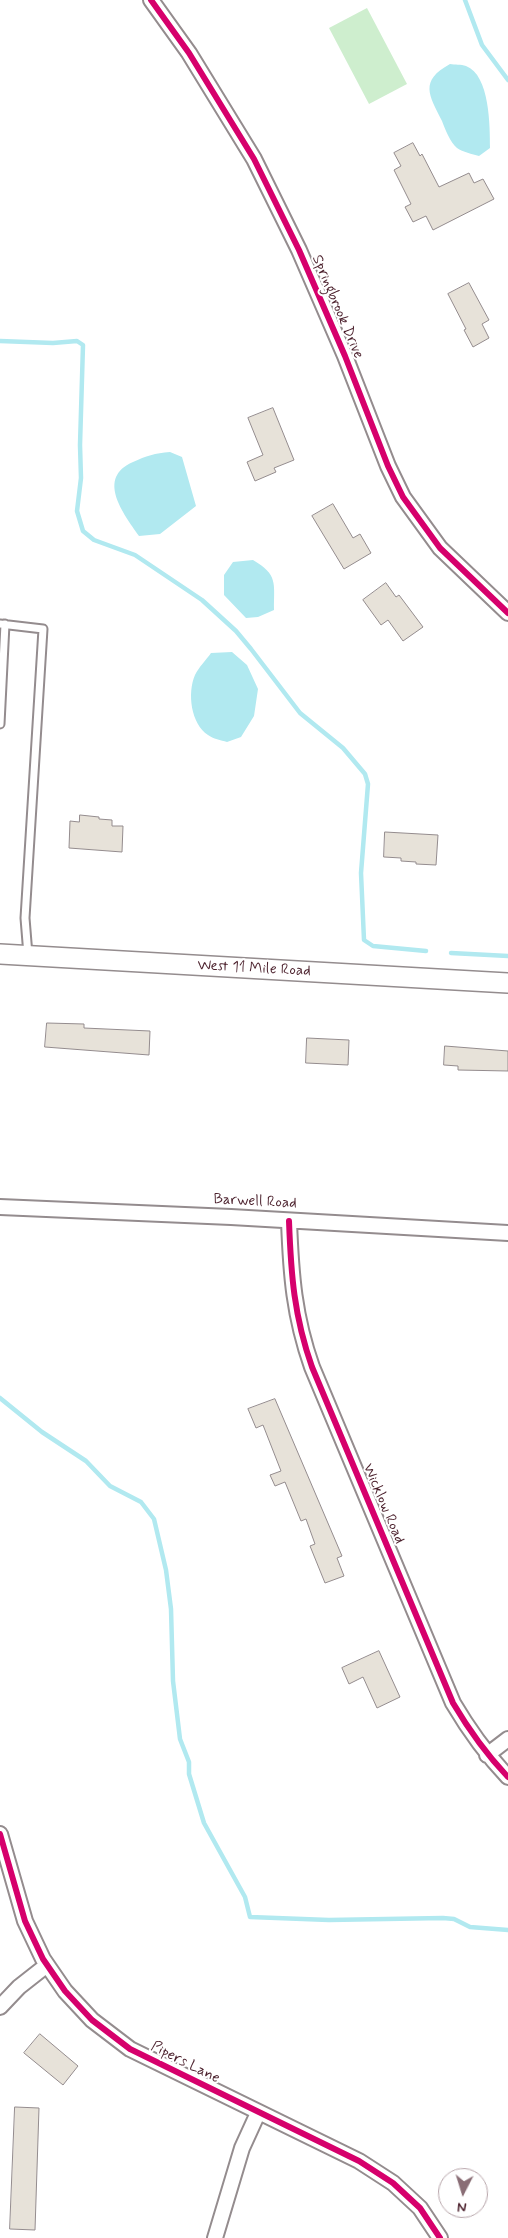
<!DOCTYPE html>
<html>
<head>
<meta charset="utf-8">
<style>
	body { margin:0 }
	#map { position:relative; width:508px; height:2238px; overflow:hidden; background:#fff; font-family:Mynerve,sans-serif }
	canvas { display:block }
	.north { position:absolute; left:438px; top:2168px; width:50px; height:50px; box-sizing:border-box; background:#fff; border:1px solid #b7a5aa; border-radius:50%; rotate:185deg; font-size:14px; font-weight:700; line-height:20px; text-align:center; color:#4a1f2b }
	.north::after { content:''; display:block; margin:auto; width:18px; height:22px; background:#896d75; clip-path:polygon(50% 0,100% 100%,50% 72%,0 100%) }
</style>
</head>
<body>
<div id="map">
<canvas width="508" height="2238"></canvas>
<div class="north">N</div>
</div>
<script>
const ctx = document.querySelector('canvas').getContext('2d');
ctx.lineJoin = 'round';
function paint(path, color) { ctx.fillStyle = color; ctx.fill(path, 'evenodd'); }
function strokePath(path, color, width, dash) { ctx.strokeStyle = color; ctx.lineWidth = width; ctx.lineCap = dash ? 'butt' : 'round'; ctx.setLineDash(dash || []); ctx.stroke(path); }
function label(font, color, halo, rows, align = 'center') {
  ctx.font = font + ' Mynerve,sans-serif'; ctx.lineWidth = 4; ctx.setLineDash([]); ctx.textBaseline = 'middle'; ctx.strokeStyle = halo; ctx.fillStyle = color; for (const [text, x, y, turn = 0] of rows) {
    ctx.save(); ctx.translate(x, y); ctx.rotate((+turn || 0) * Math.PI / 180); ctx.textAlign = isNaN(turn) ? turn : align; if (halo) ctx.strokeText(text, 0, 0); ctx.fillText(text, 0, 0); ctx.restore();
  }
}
const green = new Path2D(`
	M367,8L407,84L369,104L329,28Z`);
const water = new Path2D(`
	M450,64C455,65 461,64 466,66C490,75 490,127 490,148L479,156C472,154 463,152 457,148C450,142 445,129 442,121C429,95 419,81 450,64Z
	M170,452L182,457L196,506L160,534L139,536C123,513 96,478 133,462C146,456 155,453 170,452Z
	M253,560C278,575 274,582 274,610L258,617L246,618L224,595V575L233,562Z
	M232,652L247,665L258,689L254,716L241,737L227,742C221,740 213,739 208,735C191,724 187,693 195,675C199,667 206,660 211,653Z`);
const stream = new Path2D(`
	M465,0L482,45L508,80
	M0,341L53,343L77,341L83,345L80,445L81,478L77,511L83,531L94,540L135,555L202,600L236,631L251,649L300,713L343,748L365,774L368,784L361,873L364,940L373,946L426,951
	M451,953L508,956
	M0,1398L42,1432L86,1461L110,1486L141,1502L154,1519L166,1570L171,1609L173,1681L180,1739L189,1762V1774L204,1823L245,1897L250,1917L329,1920L443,1918L454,1919L470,1927L508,1930`);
const building = new Path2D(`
	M413,143L420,156L422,154L439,187L469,173L474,183L483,179L494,199L433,230L426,216L413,222L405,207L411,204L394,170L401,166L394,153Z
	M469,283L489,320L482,324L489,338L473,347L464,330L466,329L448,294Z
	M273,408L294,460L274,468L276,472L255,481L247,462L263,455L248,418Z
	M333,504L353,538L360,534L371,553L344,569L312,516Z
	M386,583L396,597L399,595L423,627L403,641L388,620L381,625L363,600Z
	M80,815L99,817V819L112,820V826H123L122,852L69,848L70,821L79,822Z
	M385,832L438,835L436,865L416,864V862L401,861V858L384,857Z
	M47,1023L84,1024V1028L150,1031L149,1055L45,1047Z
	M307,1038L349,1040L348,1065L306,1063Z
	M445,1046L508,1051V1071L458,1070V1066L444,1065Z
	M275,1399L342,1556L337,1558L344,1576L325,1583L310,1546L315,1544L306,1519L301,1521L285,1482L275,1486L270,1475L281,1471L263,1425L256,1428L248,1409Z
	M379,1651L400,1697L377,1708L363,1677L349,1684L342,1668Z
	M40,2034L78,2066L63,2085L24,2053Z
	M15,2107L39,2108L35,2230L10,2229Z`);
const lane = new Path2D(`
	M0,624L43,629L25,918L28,955
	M0,724L5,624`);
const street = new Path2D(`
	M151,0L189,53L254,159L299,250L345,356L388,466L403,497L440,548L508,613
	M0,1207L231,1217L508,1233
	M289,1221C291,1275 294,1316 312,1367L453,1703C469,1730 486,1754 508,1777
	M487,1755L508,1739
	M0,1834L25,1921L43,1959L65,1991L92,2020L130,2049L359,2161L393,2183L420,2208L440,2238
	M0,2007L19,1987L47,1965
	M215,2238L242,2148L258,2113`);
const secondary = new Path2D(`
	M0,954L508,983`);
const cycleway = new Path2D(`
	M151,0L189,53L254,159L299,250L345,356L388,466L403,497L440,548L508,613
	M289,1221C291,1275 294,1316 312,1367L453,1703C469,1730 486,1754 508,1777
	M0,1834L25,1921L43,1959L65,1991L92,2020L130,2049L359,2161L393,2183L420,2208L440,2238`);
const streetNames = [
	["Springbrook Drive",337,307,67],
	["West 11 Mile Road",254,969,3],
	["Barwell Road",255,1202,3],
	["Wicklow Road",383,1504,67],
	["Pipers Lane",185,2063,27]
];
paint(green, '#ceeece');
paint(water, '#b1e9f0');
strokePath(stream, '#b1e9f0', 4.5);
paint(building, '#e7e2d9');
strokePath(building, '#948c8e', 1);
strokePath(lane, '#948c8e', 11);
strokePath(street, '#948c8e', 18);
strokePath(secondary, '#948c8e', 22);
strokePath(lane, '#fff', 7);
strokePath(street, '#fff', 14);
strokePath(secondary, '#fff', 19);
strokePath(cycleway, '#d6006c', 6);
label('15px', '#4a1f2b', '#fff', streetNames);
</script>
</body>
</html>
